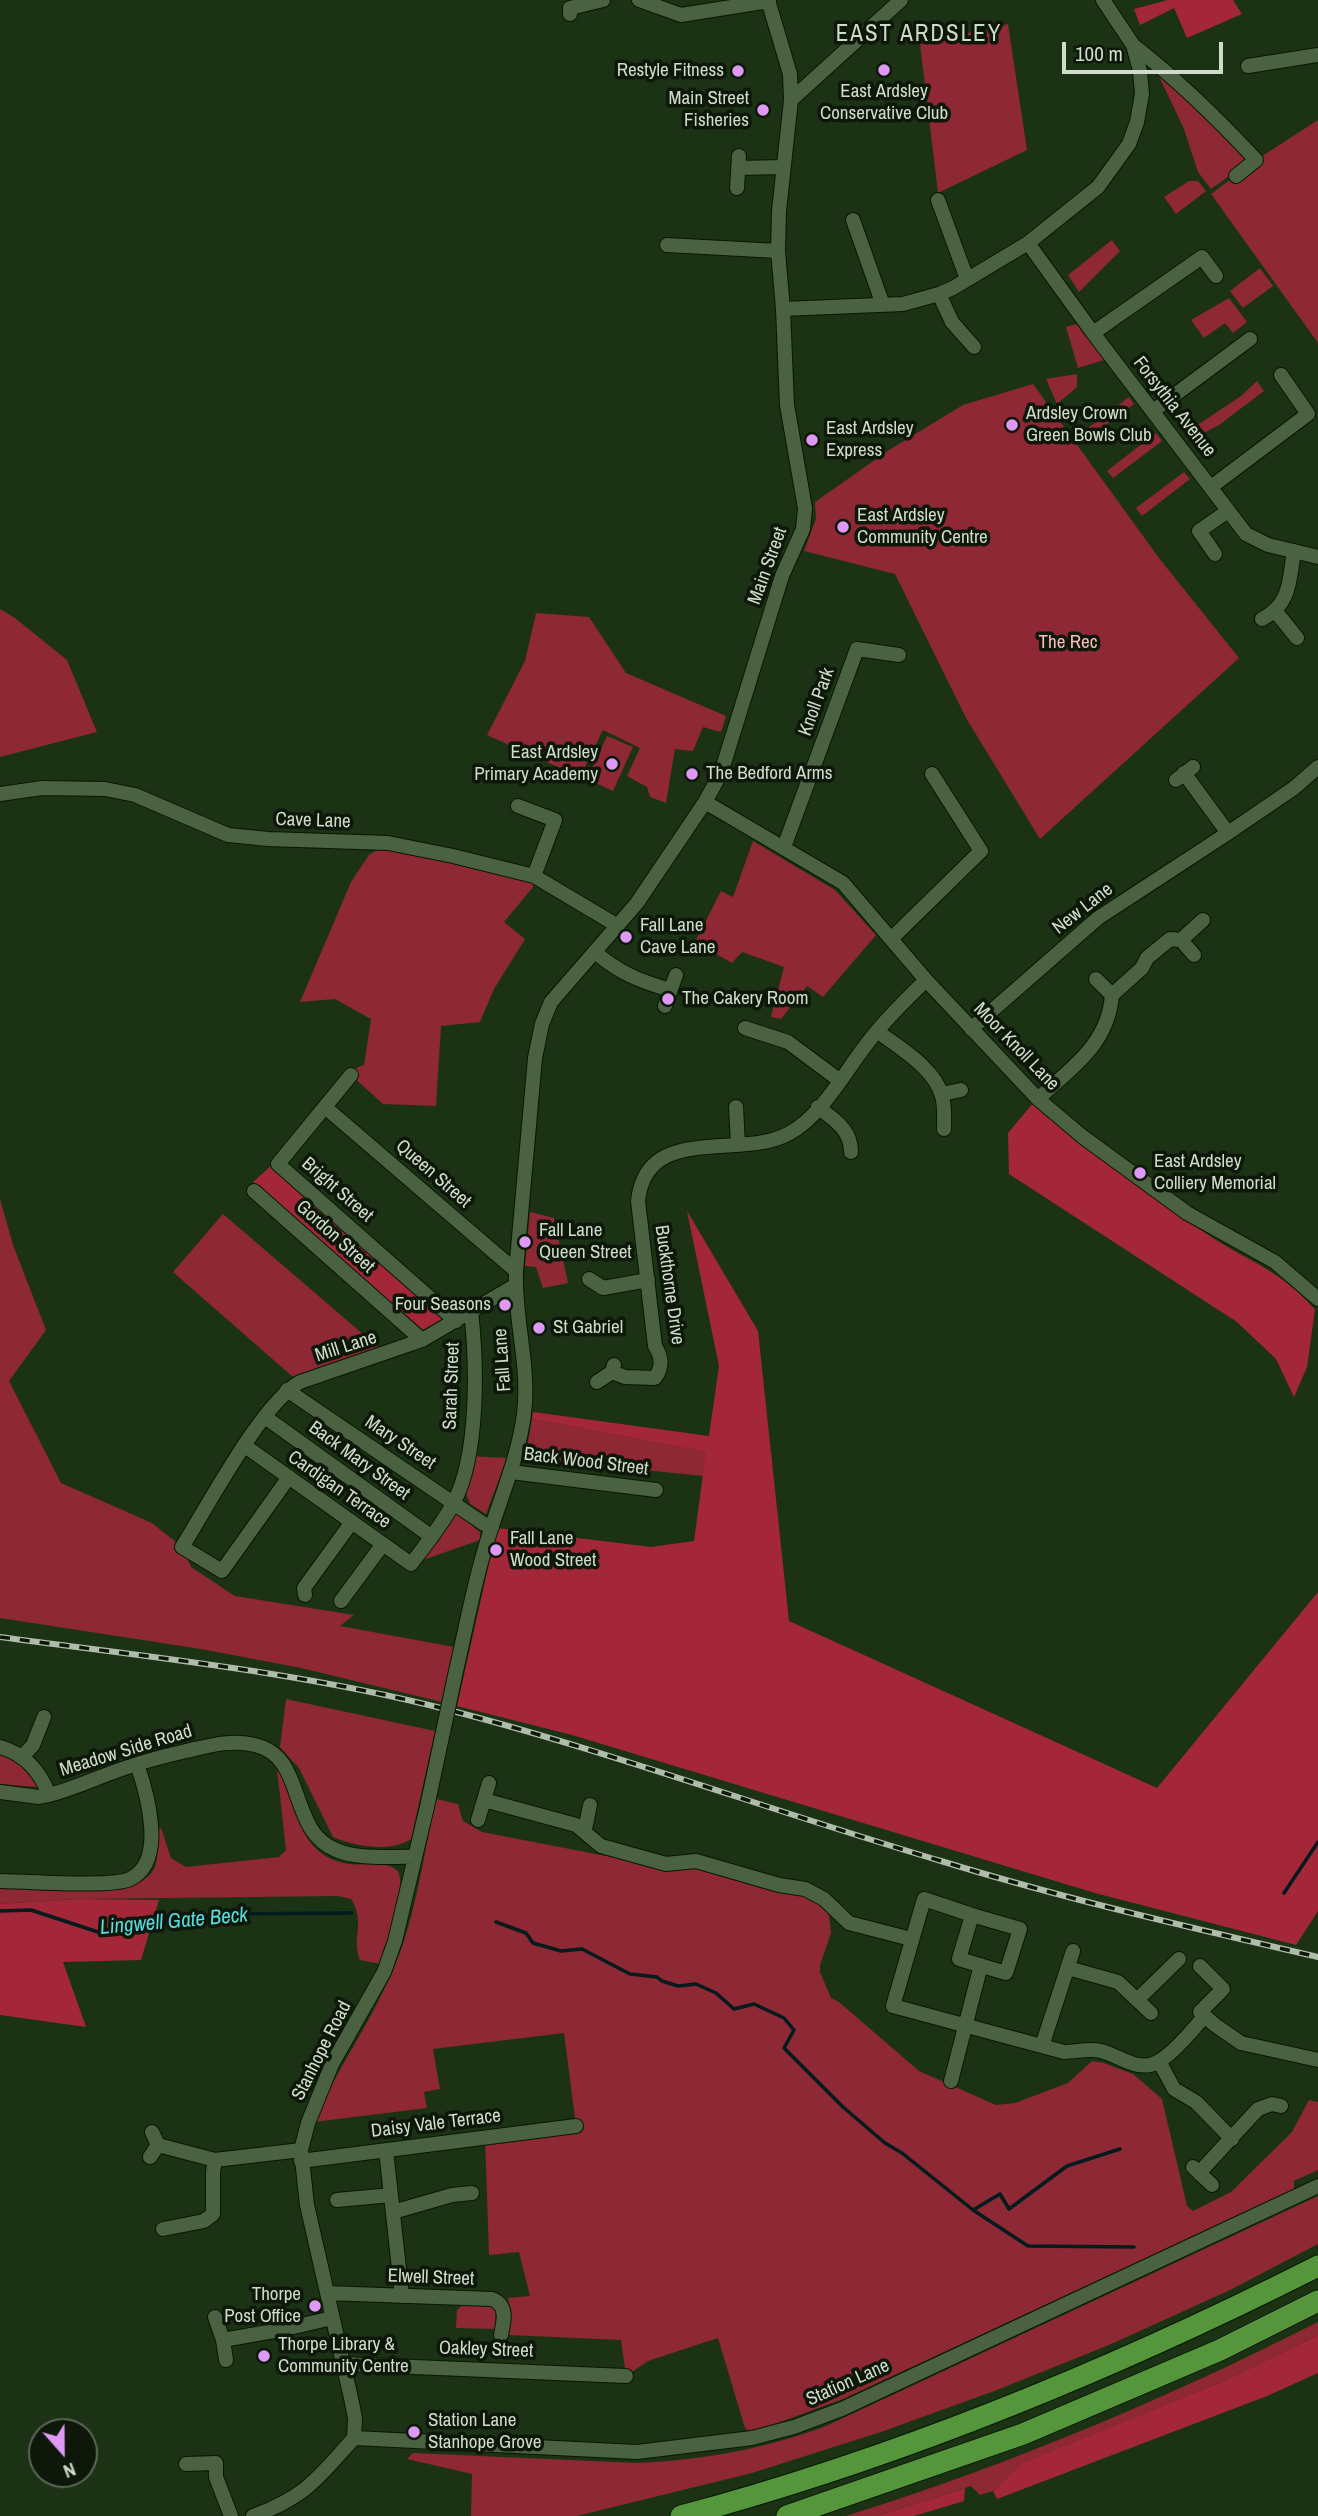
<!DOCTYPE html>
<html>
<head>
<meta charset="utf-8">
<style>
	body { margin:0 }
	#map { position:relative; width:1318px; height:2516px; overflow:hidden; background:#1c3214; font-family:"Archivo Narrow",sans-serif }
	canvas { display:block }
	.north { position:absolute; left:28px; top:2418px; width:70px; height:70px; box-sizing:border-box; background:#0d170a; border:2px solid #5b6657; border-radius:50%; rotate:159deg; font-size:19px; font-weight:700; line-height:28px; text-align:center; color:#cfdcca }
	.north::after { content:''; display:block; margin:auto; width:24px; height:32px; background:#dd99f3; clip-path:polygon(50% 0,100% 100%,50% 72%,0 100%) }
	.scale { position:absolute; left:1062px; top:42px; width:161px; height:32px; box-sizing:border-box; border:4px solid #cfdcca; border-top:0; padding-left:9px; font-size:21px; line-height:24px; white-space:nowrap; color:#cfdcca; -webkit-text-stroke:5px #0d170a; paint-order:stroke }
</style>
</head>
<body>
<div id="map">
<canvas width="1318" height="2516"></canvas>
<div class="north">N</div>
<div class="scale">100 m</div>
</div>
<script>
const ctx = document.querySelector('canvas').getContext('2d');
ctx.lineJoin = 'round';
function paint(path, color) { ctx.fillStyle = color; ctx.fill(path, 'evenodd'); }
function strokePath(path, color, width, dash) { ctx.strokeStyle = color; ctx.lineWidth = width; ctx.lineCap = dash ? 'butt' : 'round'; ctx.setLineDash(dash || []); ctx.stroke(path); }
function label(font, color, halo, rows, align = 'center') {
  ctx.font = font + ' "Archivo Narrow",sans-serif'; ctx.lineWidth = 7; ctx.setLineDash([]); ctx.textBaseline = 'middle'; ctx.strokeStyle = halo; ctx.fillStyle = color; for (const [text, x, y, turn = 0] of rows) {
    ctx.save(); ctx.translate(x, y); ctx.rotate((+turn || 0) * Math.PI / 180); ctx.textAlign = isNaN(turn) ? turn : align; if (halo) ctx.strokeText(text, 0, 0); ctx.fillText(text, 0, 0); ctx.restore();
  }
}
const green = new Path2D(`
	M1008,24L1027,150L938,193L920,44Z
	M1156,70L1250,161L1211,189L1198,172L1184,129Z
	M1318,120V343L1211,194L1256,160Z
	M1189,181H1198L1206,191L1176,214L1164,197Z
	M1112,240L1120,251L1079,292L1068,275Z
	M1260,268L1273,286L1243,308L1230,291Z
	M1229,298L1247,322L1233,333L1225,323L1204,338L1191,320Z
	M1077,324L1104,360L1078,368L1066,327Z
	M1077,374V387L1057,404L1046,379Z
	M1257,381L1264,391L1219,425L1192,439L1187,432L1241,396Z
	M1033,384L1159,558L1239,658L1040,839L966,718L895,574L804,551L816,519L815,502L889,450L963,405Z
	M1129,397L1134,404L1085,441L1080,434Z
	M1156,433L1162,441L1113,478L1107,471Z
	M1184,472L1190,479L1142,516L1136,508Z
	M0,609L15,618L67,660L97,732L0,757Z
	M536,613L589,617L626,673L726,716L721,732L703,727L693,751L675,749L666,803L650,797L647,787L627,776L640,748L603,730L580,777L487,735L525,661Z
	M607,736L633,747L613,791L587,779Z
	M753,841L835,890L876,935L823,997L807,986L781,1019L771,1017L784,967L742,952L732,963L695,942L721,891L733,897Z
	M388,843L534,876L533,887L504,922L525,939L494,989L480,1022L441,1026L436,1106L383,1104L351,1075L345,1072L364,1065L371,1019L335,999L300,1002L351,882L369,855Z
	M0,1199L13,1245L46,1330L9,1381L61,1483L152,1523L182,1547L191,1567L235,1596L354,1615L340,1626L454,1647L442,1702L301,1668L201,1649L0,1618Z
	M530,1212L554,1218L568,1283L543,1288L536,1267L525,1266Z
	M223,1214L378,1347L293,1377L173,1272Z
	M532,1419L707,1452L703,1476L525,1458Z
	M469,1456L507,1458L486,1514L470,1504L464,1488Z
	M456,1513L480,1532V1540L420,1561Z
	M286,1699L435,1731L411,1839C391,1853 354,1846 333,1837L299,1768L280,1747Z
	M0,1751L24,1764L37,1787L0,1784Z
	M277,1769C301,1806 295,1856 350,1864C366,1866 385,1860 398,1871C407,1894 388,1942 380,1964L360,1960C351,1938 366,1922 351,1899L338,1896L80,1899L0,1904V1886L121,1888C157,1881 162,1863 154,1830L161,1828L171,1858L186,1867L279,1857L286,1850Z
	M436,1799L458,1804L463,1821L482,1832L637,1862L689,1866L782,1892L801,1894L823,1906L829,1915L831,1933L820,1965V1972L831,1998L839,2002L919,2071L996,2105L1015,2103L1068,2083L1092,2061L1104,2063L1133,2074L1162,2099L1187,2206L1193,2211L1231,2192L1292,2132L1309,2100L1318,2102V2170L1294,2181V2189L843,2399L761,2429L749,2431L745,2428L718,2338L648,2361L626,2376L621,2340L509,2335L511,2311L508,2298L530,2296L519,2252L489,2255L485,2138L576,2126L564,2033L433,2049L440,2089L424,2092L427,2108L314,2122C337,2068 373,2020 395,1965C416,1916 424,1852 436,1799Z
	M1318,2196V2244L1230,2290L1109,2345L997,2390L881,2432L752,2473L577,2516H471L472,2474L407,2459L413,2453L637,2463C702,2460 765,2449 826,2426Z
	M462,2305L496,2307L495,2329L456,2328L457,2310Z
	M1318,2322V2335L1226,2380L1024,2463L993,2491L980,2495L971,2486L877,2516H846C1009,2465 1166,2399 1318,2322Z`);
const forest = new Path2D(`
	M1168,0H1233L1242,14L1187,38L1174,8L1140,25L1134,9Z
	M1034,1102C1058,1127 1085,1146 1113,1167C1145,1191 1177,1215 1210,1236C1249,1262 1284,1272 1315,1310L1307,1367L1294,1397L1276,1359L1237,1322L1009,1174L1008,1133Z
	M271,1166L444,1315V1319L423,1330L253,1182Z
	M687,1211L758,1331L789,1621L1157,1788L1318,1592V1911L1296,1945L1095,1893L572,1735L457,1706L497,1528L651,1547L694,1541L706,1452L532,1419L533,1412L709,1436L719,1366Z
	M80,1899L159,1900L141,1960L63,1962L86,2027L0,2015V1904Z
	M1318,2335V2373L1267,2396L997,2499L993,2491L1023,2463L1226,2380Z
	M965,2488L964,2501L914,2516H877Z`);
const stream = new Path2D(`
	M1284,1893L1318,1842
	M0,1911L31,1910L98,1932L218,1914L352,1913
	M496,1922L526,1933L533,1943L561,1951L582,1949L630,1974L657,1977L662,1981L678,1986L696,1984L716,1993L734,2009L754,2004L784,2018L794,2030L784,2048L843,2107L885,2143L902,2153L973,2210L1028,2246L1134,2247
	M973,2210L1000,2194L1009,2209L1067,2166L1120,2149`);
const minor = new Path2D(`
	M639,0L681,15L769,1
	M570,14V8L603,0
	M1133,45C1178,80 1217,118 1256,160L1236,176
	M1248,66L1318,55
	M791,100L901,0
	M738,168L783,167
	M737,188L739,156
	M938,200L967,279
	M853,220L883,305
	M1028,243L1093,333L1246,534L1268,545L1318,557
	M667,245L778,251
	M939,294L952,322L974,347
	M783,309L903,304L939,294L953,288L1028,243L1098,187L1129,144L1137,122L1142,94L1140,71L1133,45L1103,0
	M1093,333L1202,257L1216,276
	M1153,411L1250,339
	M1211,487L1308,414L1281,375
	M1215,554L1199,531L1228,511
	M1276,612L1297,638
	M1262,619C1291,604 1289,581 1294,551
	M1184,773L1228,833
	M1176,780L1193,767
	M0,794L42,788L105,789L135,795L228,835L268,839L388,843L453,856L534,876L618,926
	M705,802L843,883L926,980L1038,1099L1083,1137L1187,1213L1275,1262L1318,1299
	M518,806L555,820L534,876
	M784,847L857,649L899,655
	M891,939L981,851L932,774
	M1181,940L1194,955
	M595,952C619,973 640,981 670,990
	M1096,979L1112,995
	M665,1006L676,975
	M745,1028L788,1042L839,1080
	M971,1029L1098,918L1228,833L1294,788L1318,767
	M877,1031C898,1047 935,1068 942,1096C945,1106 944,1118 944,1129
	M351,1075L278,1164L456,1321
	M942,1094L961,1090
	M1038,1099C1072,1067 1108,1045 1112,995L1142,968L1147,958L1170,939L1181,940L1203,920
	M325,1107L516,1271
	M736,1107L738,1144
	M818,1107C834,1120 851,1129 851,1152
	M254,1191L422,1340
	M589,1279L603,1288L648,1280
	M612,1372L625,1377L655,1378C663,1367 662,1357 655,1346L638,1201C646,1123 738,1160 788,1134C825,1115 850,1061 878,1030C893,1012 910,996 926,980
	M597,1382L612,1372L614,1365
	M287,1390L484,1524L492,1527
	M265,1417L432,1537
	M245,1446L411,1564C426,1544 443,1524 454,1502C479,1454 477,1364 471,1311
	M511,1472L656,1490
	M289,1477L222,1571L182,1547C208,1506 261,1404 300,1382L422,1340L516,1285
	M305,1595L304,1588L352,1522
	M341,1601L383,1544
	M456,1671C467,1623 476,1573 492,1526C504,1489 519,1453 524,1414C530,1365 514,1319 516,1271L535,1058L542,1024L551,1002L637,903L705,802L721,773L782,576L803,529L805,508L787,405L783,309L778,251L779,211L791,100L790,74L768,0
	M0,1747C25,1754 40,1771 49,1795
	M23,1756L33,1745L44,1717
	M0,1792L39,1797L49,1795C73,1789 96,1778 119,1770C141,1762 164,1756 186,1751C208,1746 232,1739 255,1745C307,1757 287,1830 336,1850C359,1860 390,1856 415,1857
	M484,1800L576,1825L601,1846L666,1864L696,1861L779,1885L805,1889L824,1899L849,1923L911,1939
	M478,1820L489,1783
	M583,1828L586,1825L590,1805
	M0,1881C27,1881 110,1888 130,1879C167,1862 147,1793 137,1764
	M972,1915L924,1899L893,2006L1064,2052C1077,2052 1088,2048 1101,2051C1120,2056 1138,2073 1158,2062C1176,2051 1191,2031 1205,2016
	M972,1915L1020,1929L1006,1973L959,1959Z
	M1200,1966L1223,1989L1200,2012L1215,2025L1241,2043L1318,2060
	M1068,1968L1118,1982L1151,2013
	M1137,2000L1179,1959
	M1042,2046L1073,1951
	M1159,2061L1174,2089L1196,2102L1232,2139
	M951,2081L981,1965
	M158,2145L215,2160L301,2150
	M386,2150L402,2296
	M150,2157L158,2145L152,2132
	M301,2161L576,2126
	M1193,2167L1212,2185
	M1199,2173L1258,2109L1272,2104L1281,2106
	M337,2200L391,2195
	M393,2212L452,2195L472,2193
	M163,2229L204,2221L213,2214V2172L215,2160
	M327,2293L492,2299C508,2305 504,2321 501,2335
	M215,2317L223,2340L226,2360
	M223,2340L285,2329L332,2318
	M344,2364L626,2376
	M354,2438L637,2452L752,2438L794,2427L842,2409L1318,2186
	M186,2464L216,2463V2477L231,2516
	M253,2516C306,2497 318,2478 354,2438L355,2418L351,2398L307,2205L301,2150L308,2123L332,2064L384,1972L395,1941L427,1807`);
const highway = new Path2D(`
	M681,2516C902,2457 1114,2369 1318,2266
	M787,2516L1023,2434L1220,2350L1318,2301`);
const rail = new Path2D(`
	M0,1637C148,1657 300,1672 445,1709C613,1752 775,1812 941,1861C1065,1899 1192,1928 1318,1957`);
const minorBridge = new Path2D(`
	M427,1807L456,1671`);
const markers = [
	[884,70,7,"#dd99f3"],
	[738,71,7,"#dd99f3"],
	[763,110,7,"#dd99f3"],
	[1012,425,7,"#dd99f3"],
	[812,440,7,"#dd99f3"],
	[843,527,7,"#dd99f3"],
	[612,764,7,"#dd99f3"],
	[692,774,7,"#dd99f3"],
	[626,937,7,"#dd99f3"],
	[668,999,7,"#dd99f3"],
	[1140,1173,7,"#dd99f3"],
	[525,1242,7,"#dd99f3"],
	[505,1305,7,"#dd99f3"],
	[539,1328,7,"#dd99f3"],
	[496,1550,7,"#dd99f3"],
	[315,2306,7,"#dd99f3"],
	[264,2356,7,"#dd99f3"],
	[414,2432,7,"#dd99f3"]
];
const poiNames = [
	["Restyle Fitness",724,71,"right"],
	["East Ardsley",884,92,"center"],
	["Conservative Club",884,114,"center"],
	["Main Street",749,99,"right"],
	["Fisheries",749,121,"right"],
	["Ardsley Crown",1026,414],
	["Green Bowls Club",1026,436],
	["East Ardsley",826,429],
	["Express",826,451],
	["East Ardsley",857,516],
	["Community Centre",857,538],
	["East Ardsley",598,753,"right"],
	["Primary Academy",598,775,"right"],
	["The Bedford Arms",706,774],
	["Fall Lane",640,926],
	["Cave Lane",640,948],
	["The Cakery Room",682,999],
	["East Ardsley",1154,1162],
	["Colliery Memorial",1154,1184],
	["Fall Lane",539,1231],
	["Queen Street",539,1253],
	["Four Seasons",491,1305,"right"],
	["St Gabriel",553,1328],
	["Fall Lane",510,1539],
	["Wood Street",510,1561],
	["Thorpe",301,2295,"right"],
	["Post Office",301,2317,"right"],
	["Thorpe Library &",278,2345],
	["Community Centre",278,2367],
	["Station Lane",428,2421],
	["Stanhope Grove",428,2443]
];
const streetNames = [
	["Forsythia Avenue",1174,407,52],
	["Main Street",768,566,-70],
	["Knoll Park",817,702,-70],
	["Cave Lane",313,821,2],
	["New Lane",1083,909,-38],
	["Moor Knoll Lane",1016,1047,46],
	["Queen Street",433,1174,41],
	["Bright Street",337,1190,41],
	["Gordon Street",335,1237,42],
	["Buckthorne Drive",669,1285,82],
	["Mill Lane",346,1347,-18],
	["Fall Lane",503,1360,-94],
	["Sarah Street",452,1386,-88],
	["Mary Street",400,1443,34],
	["Back Mary Street",359,1461,36],
	["Back Wood Street",586,1462,7],
	["Cardigan Terrace",339,1490,35],
	["Meadow Side Road",126,1751,-17],
	["Stanhope Road",322,2051,-63],
	["Daisy Vale Terrace",436,2124,-7],
	["Elwell Street",431,2278,2],
	["Oakley Street",486,2350,2],
	["Station Lane",848,2383,-24]
];
const parkNames = [
	["The Rec",1068,643]
];
const waterNames = [
	["Lingwell Gate Beck",174,1922,-5]
];
const quarterNames = [
	["EAST ARDSLEY",919,35]
];
paint(green, '#8d2834');
paint(forest, '#a32739');
strokePath(stream, '#021b1c', 3.5);
strokePath(minor, '#051900', 16);
strokePath(highway, '#051900', 23);
strokePath(minor, '#4a6242', 14);
strokePath(highway, '#55963c', 21);
strokePath(rail, '#aebda9', 6);
strokePath(rail, '#0d170a', 3.5, [10]);
strokePath(minorBridge, '#051900', 16, []);
strokePath(minorBridge, '#4a6242', 14);
for (const [x, y, r, color] of markers) { const dot = new Path2D(); dot.arc(x, y, r, 0, 2 * Math.PI); ctx.fillStyle = color; ctx.fill(dot); strokePath(dot, '#0d170a', 2.5); }
label('19px', '#cfdcca', '#0d170a', poiNames, 'left');
label('19px', '#cfdcca', '#0d170a', streetNames);
label('19px', '#fcbbbc', '#0d170a', parkNames);
label('italic 21px', '#59dbdf', '#0d170a', waterNames);
ctx.letterSpacing = '2px';
label('23px', '#cfdcca', '#0d170a', quarterNames);
ctx.letterSpacing = '0px';
</script>
</body>
</html>
